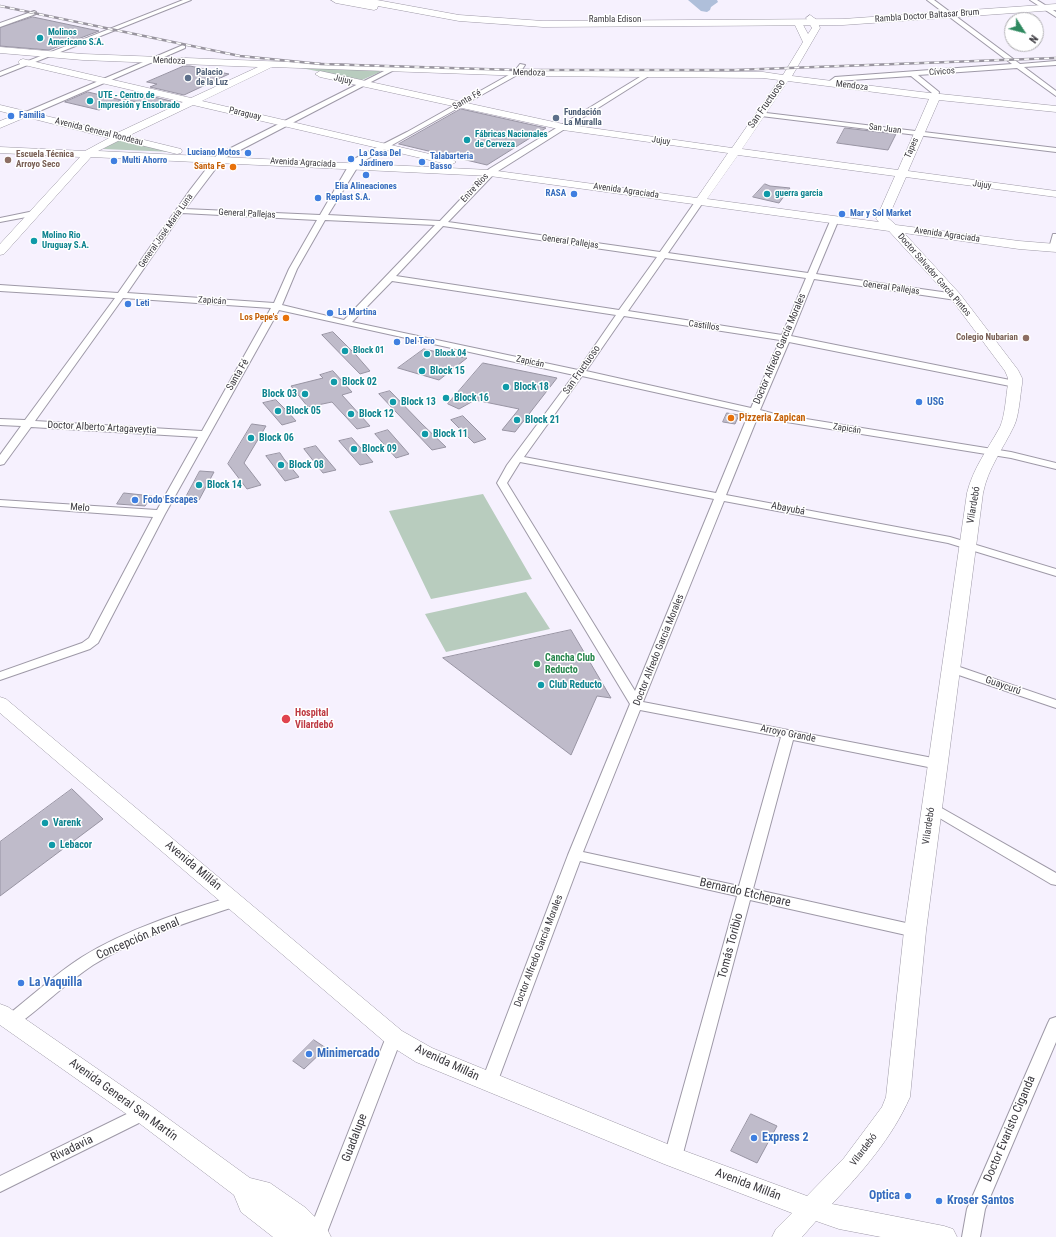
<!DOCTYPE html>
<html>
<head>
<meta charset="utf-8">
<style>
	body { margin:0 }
	#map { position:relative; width:1056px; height:1237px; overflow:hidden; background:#f6f1fe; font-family:"Roboto Condensed",sans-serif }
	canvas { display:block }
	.north { position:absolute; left:1004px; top:12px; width:40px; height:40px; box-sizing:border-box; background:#fff; border:1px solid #b0afb2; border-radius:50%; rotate:126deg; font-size:11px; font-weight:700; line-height:16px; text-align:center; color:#3a383e }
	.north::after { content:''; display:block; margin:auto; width:14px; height:18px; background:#2e895f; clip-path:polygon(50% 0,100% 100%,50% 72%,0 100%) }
</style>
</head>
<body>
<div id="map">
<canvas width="1056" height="1237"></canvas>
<div class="north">N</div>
</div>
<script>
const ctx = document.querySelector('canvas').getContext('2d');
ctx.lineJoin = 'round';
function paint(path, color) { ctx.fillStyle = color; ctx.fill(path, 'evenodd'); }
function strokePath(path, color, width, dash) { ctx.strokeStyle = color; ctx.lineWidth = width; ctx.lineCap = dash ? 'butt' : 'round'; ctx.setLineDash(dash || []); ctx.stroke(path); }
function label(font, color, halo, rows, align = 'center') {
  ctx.font = font + ' "Roboto Condensed",sans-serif'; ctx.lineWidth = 3; ctx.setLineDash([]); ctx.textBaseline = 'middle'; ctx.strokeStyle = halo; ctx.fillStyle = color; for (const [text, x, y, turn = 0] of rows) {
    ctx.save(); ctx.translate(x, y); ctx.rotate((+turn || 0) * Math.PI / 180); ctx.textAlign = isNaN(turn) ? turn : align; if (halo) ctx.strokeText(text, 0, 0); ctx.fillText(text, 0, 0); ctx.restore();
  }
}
const green = new Path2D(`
	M296,67L379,70L380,72L362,80Z
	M119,139L173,152L103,149Z
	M483,494L532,579L431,599L389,511Z
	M526,592L550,629L446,652L425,614Z`);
const water = new Path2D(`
	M688,0H717L718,2L711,7L710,10L707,12L701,11Z`);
const building = new Path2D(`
	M33,17L99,31L49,50L0,46V28Z
	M184,66H190L229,74L184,95L150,87L157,84L147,82Z
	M88,92L121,100L99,110L65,102Z
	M137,93L171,101L157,107L123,99Z
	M461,109L546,128L487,165L399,144Z
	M845,128L896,134L888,150L837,143Z
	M765,184L770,186L790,188L779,203L753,197Z
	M333,332L356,355L370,371L360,374L322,335Z
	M424,349L455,356L467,358L439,380L398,368Z
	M483,363L557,378L515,432L502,430L519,409L475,400L459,409L448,404Z
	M333,371L352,392L342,395L370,426L357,429L332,402L308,407L291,386L323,378L320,375Z
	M390,391L422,424L446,447L432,450L379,394Z
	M276,400L288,412L296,421L282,425L263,403Z
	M727,413L739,415L735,424L723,422Z
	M463,416L486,439L474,443L451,420Z
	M252,424L266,426L244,463L261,485L247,489L228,464Z
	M388,430L409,454L396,458L375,434Z
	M352,438L367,455L373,462L360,465L339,441Z
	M316,446L320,451L336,470L323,473L304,449Z
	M280,453L284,459L299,477L285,481L266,456Z
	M200,471L214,472L199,500L185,499Z
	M124,493L152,496L145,506L117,504Z
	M571,630L611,698L597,696L571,755L443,658Z
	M72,789L103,819L0,896V842Z
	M314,1040L326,1048L304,1069L293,1061Z
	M751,1114L777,1126L757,1163L731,1151Z`);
const street = new Path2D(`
	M183,0H191L0,76V72Z
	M927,0H934L1020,64L1056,61V65L1024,67L1056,91V96L1017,68L918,75L939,92L938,97L935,99L932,97V93L911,76L837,81L831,85H827V83L835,77L1012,64Z
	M1030,0H1037L1056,12V17Z
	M34,11L36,12V14L0,27V23Z
	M183,45L185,46V48L28,116H22L21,114Z
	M520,64L525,65L519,74L360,163L328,215L440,221L489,169L648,72H652V74L495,173L448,222L660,252L697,199H700L704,201L668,253L808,273L831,219L832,217H838L839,219L816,274L956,294L960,297L956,300L814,279L791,336L1015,381L1020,384L1015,387L789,342L760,410L775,414L1011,452L1056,463V469L1011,458L774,420L758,416L726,495L950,537L1056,569V576L948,543L724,501L643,702L938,759L943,761L945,764L943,767L938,769L793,740L753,889L915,925L920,927L923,931L920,935L915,937L750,900L682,1157L679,1162L673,1164L667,1162L664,1157L737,896L580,861L497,1083L495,1088L489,1090L483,1088L481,1083L568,855L630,704L497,483L507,465L574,375L279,310L165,514L98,643L90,649L0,680V672L82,643L89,638L153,517L0,506V500L157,510L198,437L31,427L4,464L0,465V455L21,426L0,425V419L25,420L115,298L0,291V285L118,293L190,190L217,155L390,68H394V70L223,159L185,209L320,215L349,165L354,159L407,132L514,72ZM182,213L317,220L289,269L274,303L127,293ZM325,220L435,225L344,320L282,305L297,269ZM443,226L657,257L619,310L396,276ZM665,258L806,278L782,335L628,311ZM392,281L616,315L578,370L352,322ZM123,298L271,308L202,431L35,421ZM624,316L780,340L751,408L586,371ZM582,376L749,413L716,493L524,457ZM520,462L714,499L635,691L507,483ZM640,710L781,737L739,886L583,852Z
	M758,112L1056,148V152L761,116H758Z
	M34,211L38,213L37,215L0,222V218Z
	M1053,234H1056V250L1053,251L1049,248Z
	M951,664L1056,700V708L947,671L945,668L947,665Z
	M931,802L1056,873V885L1051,884L926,810L924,807L926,804Z
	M234,896L239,897L241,901L239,905C190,922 138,937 93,965C66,983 43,1006 17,1025L11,1027L5,1025L3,1021L5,1017C31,997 55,974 82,957C127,929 184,911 234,896Z
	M1056,1017V1042L985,1209L980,1237H962L967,1209L1048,1023L1050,1019Z
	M394,1031L400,1032L402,1037L326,1235L325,1237H302L305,1231L310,1229L386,1037L388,1032Z
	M143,1106L149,1108L151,1113L149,1118L0,1192V1176Z`);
const secondary = new Path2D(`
	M810,15L817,20L820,28L792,76L921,92L1056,106V112L939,100L908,171L1056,191V197L906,177L888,218L896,225L1019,241L1056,244V252L1019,249L904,233L960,294L1018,370L1022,378V384C1020,396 1019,416 1014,426C1003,449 988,468 983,493L926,931L910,1097C892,1138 862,1172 832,1204L944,1226L953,1229L957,1237H881L839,1229L816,1221L802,1237H772L776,1229L792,1213L664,1164L416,1062L386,1043L0,713V697L6,699L402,1031L432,1048L682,1150L807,1196L844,1158L882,1107L886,1097L904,931L967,493C973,468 988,449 1000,427C1005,416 1006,396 1008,384V378L1005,371L952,300L889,231L490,176L91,157L4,254L0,255V244L80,157L0,153V147L85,151L109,138L26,117L0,128V121L15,115L0,111V105L117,133L183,102L20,64L18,62L20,60L23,59L191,98L258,67L83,60L0,53V47L83,54L392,66L527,70L763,72L783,75L803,42L794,23L798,20L801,21L808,34L812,28L806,18ZM272,67L527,76L763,78L779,80L732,148L563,124L320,71L315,74L320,77L563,130L728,153L697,198L490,170L98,151L120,140L177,154L181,153L182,151L181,149L128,136L193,105L451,165L456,162L451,159L202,101ZM788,81L921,98L929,99L898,170L742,149ZM738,155L895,176L876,219L879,222L707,199Z
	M0,1004L8,1007L151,1106L250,1178L270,1183L306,1208L327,1229L331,1237H273L241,1212L234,1195L135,1120L0,1025Z`);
const primary = new Path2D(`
	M331,0H377L459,15L543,21L843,19L1056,4V10L843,25L543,27L459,21L378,6L377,9L374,10L336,3Z`);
const rail = new Path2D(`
	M0,6L240,56L321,64L515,70H735L1056,58`);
const markers = [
	[40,38,4,"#0f9aa8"],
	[188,78,4,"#5c6f8a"],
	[90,101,4,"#0f9aa8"],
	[11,116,4,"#3f7fe0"],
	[556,118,4,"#5c6f8a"],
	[467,140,4,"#0f9aa8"],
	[248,153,4,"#3f7fe0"],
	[351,159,4,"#3f7fe0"],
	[8,160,4,"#8d6e63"],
	[114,161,4,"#3f7fe0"],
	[422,162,4,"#3f7fe0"],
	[233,167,4,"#e8710a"],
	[366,175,4,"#3f7fe0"],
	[574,194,4,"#3f7fe0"],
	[767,194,4,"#0f9aa8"],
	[318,198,4,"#3f7fe0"],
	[842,214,4,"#3f7fe0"],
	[34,241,4,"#0f9aa8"],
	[128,304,4,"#3f7fe0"],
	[330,313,4,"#3f7fe0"],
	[286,318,4,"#e8710a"],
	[1026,338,4,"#8d6e63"],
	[397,342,4,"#3f7fe0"],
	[345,351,4,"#0f9aa8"],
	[427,354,4,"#0f9aa8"],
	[422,371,4,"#0f9aa8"],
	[334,382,4,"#0f9aa8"],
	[506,387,4,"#0f9aa8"],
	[305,394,4,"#0f9aa8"],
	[446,398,4,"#0f9aa8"],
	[393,402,4,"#0f9aa8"],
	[919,402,4,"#3f7fe0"],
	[278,411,4,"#0f9aa8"],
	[351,414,4,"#0f9aa8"],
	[731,418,4,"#e8710a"],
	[517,420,4,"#0f9aa8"],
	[425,434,4,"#0f9aa8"],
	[251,438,4,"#0f9aa8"],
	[354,449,4,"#0f9aa8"],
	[281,465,4,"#0f9aa8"],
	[199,485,4,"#0f9aa8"],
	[135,500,4,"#3f7fe0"],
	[537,664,4,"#2e9e5b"],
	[541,685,4,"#0f9aa8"],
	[286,719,5,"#e0444e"],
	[45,823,4,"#0f9aa8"],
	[52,845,4,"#0f9aa8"],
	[21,983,4,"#3f7fe0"],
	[309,1054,4,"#3f7fe0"],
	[754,1138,4,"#3f7fe0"],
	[908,1196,4,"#3f7fe0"],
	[939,1201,4,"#3f7fe0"]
];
const farStreetnames = [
	["Rambla Doctor Baltasar Brum",927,16,-4],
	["Rambla Edison",615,20],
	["Mendoza",169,61,2],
	["Cívicos",942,72,-5],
	["Mendoza",529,73,1],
	["Jujuy",343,80,13],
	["Mendoza",852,86,7],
	["Santa Fé",467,100,-29],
	["Paraguay",245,114,13],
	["San Juan",885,129,7],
	["Avenida General Rondeau",99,132,14],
	["Jujuy",661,141,8],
	["Tapes",912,148,-66],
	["Avenida Agraciada",303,163,3],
	["Jujuy",982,185,8],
	["Entre Ríos",475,188,-47],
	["Avenida Agraciada",626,191,8],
	["General Pallejas",247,214,3],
	["General José María Luna",166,231,-55],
	["Avenida Agraciada",947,235,8],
	["General Pallejas",570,242,8],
	["Doctor Salvador García Pintos",934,275,49],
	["General Pallejas",891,288,8],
	["Zapicán",212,301,4],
	["Castillos",704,326,8],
	["Zapicán",530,362,12],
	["Zapicán",847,429,9]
];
const farCulturenames = [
	["Molinos",48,33],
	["Americano S.A.",48,43],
	["UTE - Centro de",98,96],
	["Impresión y Ensobrado",98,106],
	["Fábricas Nacionales",475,135],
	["de Cerveza",475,145],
	["guerra garcia",775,194],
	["Molino Rio",42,236],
	["Uruguay S.A.",42,246],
	["Block 01",353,351],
	["Block 04",435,354]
];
const farServicenames = [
	["Palacio",196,73],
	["de la Luz",196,83],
	["Fundación",564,113],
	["La Muralla",564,123]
];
const farShopnames = [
	["Familia",19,116],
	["Luciano Motos",240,153,"right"],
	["La Casa Del",359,154],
	["Jardinero",359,164],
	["Talabarteria",430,157],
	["Basso",430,167],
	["Multi Ahorro",122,161],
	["Elia Alineaciones",366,187,"center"],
	["RASA",566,194,"right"],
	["Replast S.A.",326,198],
	["Mar y Sol Market",850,214],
	["Leti",136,304],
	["La Martina",338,313],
	["Del Tero",405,342]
];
const farEducationnames = [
	["Escuela Técnica",16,155],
	["Arroyo Seco",16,165],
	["Colegio Nubarian",1018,338,"right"]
];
const farFoodnames = [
	["Santa Fe",225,167],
	["Los Pepe's",278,318]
];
const streetNames = [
	["San Fructuoso",767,104,-55],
	["Doctor Alfredo García Morales",780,349,-67],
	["San Fructuoso",582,370,-55],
	["Santa Fé",238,375,-60],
	["Doctor Alberto Artagaveytia",102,428,3],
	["Vilardebó",974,505,-80],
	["Melo",80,508,4],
	["Abayubá",788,509,11],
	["Doctor Alfredo García Morales",659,650,-68],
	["Guaycurú",1003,686,19],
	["Arroyo Grande",788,734,11],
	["Vilardebó",929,826,-82],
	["Doctor Alfredo García Morales",539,951,-69],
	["Vilardebó",864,1150,-53]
];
const cultureNames = [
	["Block 15",430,371],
	["Block 02",342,382],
	["Block 18",514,387],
	["Block 03",297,394,"right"],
	["Block 16",454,398],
	["Block 13",401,402],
	["Block 05",286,411],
	["Block 12",359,414],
	["Block 21",525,420],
	["Block 11",433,434],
	["Block 06",259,438],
	["Block 09",362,449],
	["Block 08",289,465],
	["Block 14",207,485],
	["Club Reducto",549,685],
	["Varenk",53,823],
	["Lebacor",60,845]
];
const shopNames = [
	["USG",927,402],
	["Fodo Escapes",143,500]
];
const foodNames = [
	["Pizzeria Zapican",739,418]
];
const leisureNames = [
	["Cancha Club",545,658],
	["Reducto",545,670]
];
const healthNames = [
	["Hospital",295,713],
	["Vilardebó",295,725]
];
const nearStreetnames = [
	["Avenida Millán",193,866,40],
	["Bernardo Etchepare",745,893,13],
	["Concepción Arenal",138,939,-23],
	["Tomás Toribio",731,946,-75],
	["Avenida Millán",447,1063,25],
	["Avenida General San Martín",123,1100,36],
	["Doctor Evaristo Ciganda",1010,1129,-67],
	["Guadalupe",355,1138,-69],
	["Rivadavia",72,1149,-26],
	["Avenida Millán",748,1185,21]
];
const nearShopnames = [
	["La Vaquilla",29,983],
	["Minimercado",317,1054],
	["Express 2",762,1138],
	["Optica",900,1196,"right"],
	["Kroser Santos",947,1201]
];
paint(green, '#b8ccbe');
paint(water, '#afbfda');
paint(building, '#bfbbca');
strokePath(building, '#9894a3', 1);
strokePath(street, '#9e99a7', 2);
strokePath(secondary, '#9e99a7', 1);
strokePath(primary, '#9e99a7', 1);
paint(street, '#fff');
paint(secondary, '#fff');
paint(primary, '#fff');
strokePath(rail, '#99959f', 2.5);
strokePath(rail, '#fff', 1.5, [5]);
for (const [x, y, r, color] of markers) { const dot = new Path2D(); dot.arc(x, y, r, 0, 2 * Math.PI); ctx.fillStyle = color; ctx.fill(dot); strokePath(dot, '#fff', 1.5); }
label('9px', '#3a383e', '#fff', farStreetnames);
label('bold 9px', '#0d838f', '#fff', farCulturenames, 'left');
label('bold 9px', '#4e5e75', '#fff', farServicenames, 'left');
label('bold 9px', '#366cbe', '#fff', farShopnames, 'left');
label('bold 9px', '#785e54', '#fff', farEducationnames, 'left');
label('bold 9px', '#c56008', '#fff', farFoodnames, 'right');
label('10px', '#3a383e', '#fff', streetNames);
label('bold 10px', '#0d838f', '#fff', cultureNames, 'left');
label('bold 10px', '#366cbe', '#fff', shopNames, 'left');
label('bold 10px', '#c56008', '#fff', foodNames, 'left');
label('bold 10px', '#27864d', '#fff', leisureNames, 'left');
label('bold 10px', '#be3a42', '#fff', healthNames, 'left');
label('12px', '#3a383e', '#fff', nearStreetnames);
label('bold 12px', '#366cbe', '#fff', nearShopnames, 'left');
</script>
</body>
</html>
